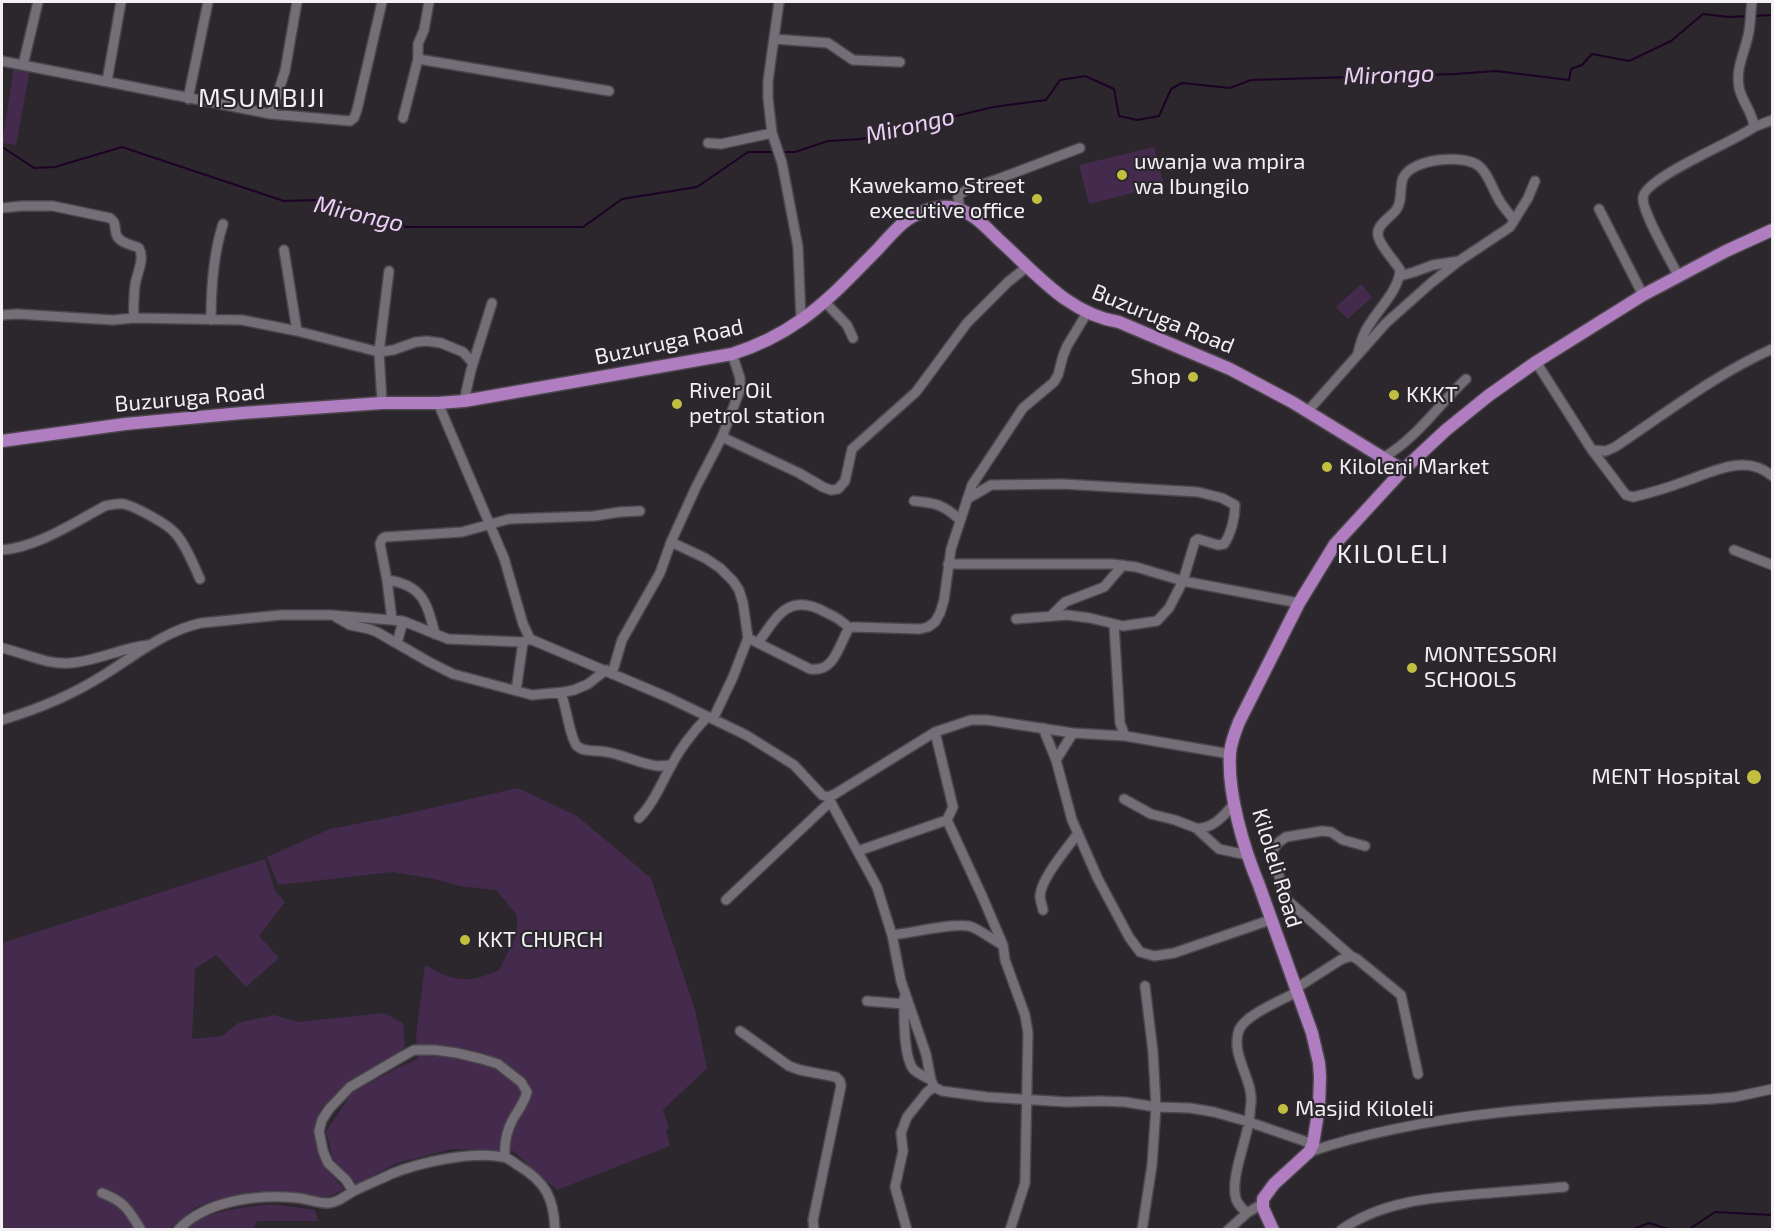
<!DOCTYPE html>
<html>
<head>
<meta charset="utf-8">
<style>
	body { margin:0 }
	#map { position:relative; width:1774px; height:1231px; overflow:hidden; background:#2b272d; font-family:"Exo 2",sans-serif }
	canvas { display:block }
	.frame { position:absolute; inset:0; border:3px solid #f3f0f4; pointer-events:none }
</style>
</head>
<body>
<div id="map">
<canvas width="1774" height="1231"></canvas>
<div class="frame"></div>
</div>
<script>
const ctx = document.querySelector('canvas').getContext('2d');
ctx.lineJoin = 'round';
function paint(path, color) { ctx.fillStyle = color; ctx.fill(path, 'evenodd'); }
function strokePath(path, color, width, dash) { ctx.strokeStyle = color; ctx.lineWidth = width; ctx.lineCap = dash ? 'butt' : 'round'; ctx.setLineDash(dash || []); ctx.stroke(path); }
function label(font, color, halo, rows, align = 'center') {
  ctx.font = font + ' "Exo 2",sans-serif'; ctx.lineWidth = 4.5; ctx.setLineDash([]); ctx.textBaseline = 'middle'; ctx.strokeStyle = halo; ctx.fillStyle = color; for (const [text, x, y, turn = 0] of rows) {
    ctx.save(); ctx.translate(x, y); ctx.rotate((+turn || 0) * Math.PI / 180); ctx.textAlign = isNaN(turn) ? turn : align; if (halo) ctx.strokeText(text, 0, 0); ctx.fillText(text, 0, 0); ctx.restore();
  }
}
const green = new Path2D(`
	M14,67L30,69L16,145L2,143Z
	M1154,147L1164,185L1089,204L1079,165Z
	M1361,284L1372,297L1348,319L1336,307Z
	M518,788L577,816L651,878L695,1010L707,1068L663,1110L669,1129L666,1130L670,1146L557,1190L513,1151L452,1149L397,1163L357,1184L333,1159L326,1131L353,1092L397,1068L418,1059L416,1035L425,965C455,982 467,984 499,970L517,934V915L496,890L460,886L435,879L393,872L278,885L267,857L330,829L401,815Z
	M265,859L275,891L285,902L259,936L279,958L246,987L216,955L195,969L192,1039L222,1036L238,1023L274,1015L298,1022L384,1013L403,1023L405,1048L348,1081L322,1107L313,1132L322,1164L344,1189L328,1197L256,1191L198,1206L169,1229L2,1230V943Z
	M272,1204L315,1210L318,1221H257L253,1229L182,1230C207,1210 241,1208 272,1204Z`);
const stream = new Path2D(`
	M1754,16L1772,15
	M2,147L34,168L55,167L122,147L284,201L316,200L347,206L406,227H583L622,199L697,187L748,152H776
	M781,152H795L828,141L862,139L993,107L1046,100L1060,80L1085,76L1114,89L1119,116L1137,120L1159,116L1171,89L1182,83L1230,88L1251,80L1455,74L1496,71L1569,80L1571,69L1582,65L1592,54L1629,61L1671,41L1703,14L1729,17L1749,16
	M1631,1230L1649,1223L1671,1230
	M1688,1230L1715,1212L1772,1215`);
const minor = new Path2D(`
	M779,2L768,81V98L772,133L782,163L798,247L801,320
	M774,39L828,43L853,60L900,62
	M418,59L609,91
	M2,61L271,114L350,121L354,118L357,110L382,2
	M23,65L38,2
	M107,81L121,2
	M188,99L208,2
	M271,114L285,71L297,2
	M403,118L418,59V44L424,30L429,2
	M1754,127L1772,120
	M708,143L721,144L772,133
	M2,208L22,206H53L110,218C118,224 113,228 117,236C120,243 133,245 139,248C145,259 137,273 135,285C134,296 133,307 134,318
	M1599,209L1643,295
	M960,210L958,197L960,194L968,189L998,179L1080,148
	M284,250L297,331
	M1400,276L1414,272L1433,265L1459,261
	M1679,277C1671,261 1642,212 1643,198C1643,178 1736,141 1754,127C1753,112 1741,101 1739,87C1736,69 1743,56 1747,40C1751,28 1750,14 1752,2
	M824,301L847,325L853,338
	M2,315L17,314L113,320L134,318L242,320L297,331L379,352L393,350L416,342L427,341L441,343L463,352L473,363
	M211,320C211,288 213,255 223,224
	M1358,353C1360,345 1362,337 1366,330C1376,311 1399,291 1400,270C1395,261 1379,245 1378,235C1376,225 1391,217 1396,210C1403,201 1399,188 1403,178C1412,158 1464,154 1479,166C1488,173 1492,188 1498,198C1502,206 1509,213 1514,220
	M1536,362L1592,450L1626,495L1633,497C1650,493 1667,488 1683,482C1712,472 1746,453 1772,476
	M464,401L471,370L492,303
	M382,403L379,352L389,271
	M438,403L504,558L523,624L530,639L667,697L746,735L794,765L822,795L828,797L835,794L935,732L971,720H987L1073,733L1125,736L1230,754
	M1307,412L1386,323L1431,283L1459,261L1510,227L1528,198L1535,181
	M722,437L799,473L823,487L831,490L838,489L845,481L852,449L916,392L967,323L1008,282L1028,266
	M1592,450L1606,451L1615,447C1666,413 1716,374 1772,349
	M1384,457C1417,438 1439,404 1466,379
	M967,499L991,485L1063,484L1198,492L1222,498L1235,505C1235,518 1231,534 1224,544L1218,545L1198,539L1195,541L1183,581L1169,608L1157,621L1123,626L1090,618L1067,615L1016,619
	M914,501C935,503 943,504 960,520
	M671,542L705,558L720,568L733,581L739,590L743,603L748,638L733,677L713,719
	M2,550C38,547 73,523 105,506C111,505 117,503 124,504C136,507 168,524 176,534C187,547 193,564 200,579
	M1734,550L1772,565
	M948,564H1112L1136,567L1183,581L1299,603
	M387,580C423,585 427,603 435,634
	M1051,616L1065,602L1104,587L1123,565
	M336,617L350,625L369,629L377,632L429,662L453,674L532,695L564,692L574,690L588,684L606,670
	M392,620L387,580L380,544L382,539L385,537L462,532L509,519L594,516L620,512L640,511
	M1114,624L1120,723L1125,736
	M748,638L810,669C835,673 839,644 849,628L853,627L920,629L928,627L935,622L940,613L944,600L951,549L972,485L1023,408L1054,382L1058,375L1063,356L1067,346L1087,313
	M397,643L403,621
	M758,643C777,616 789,592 825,612C834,616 842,620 849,628
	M2,648C24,653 47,665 70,663C97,661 121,648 148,645
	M612,674L622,640L660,573L671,542L696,487L722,437L740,390V378L732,354
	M516,691L523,642
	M561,693C566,705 570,738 577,746C584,752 591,750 599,751C619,752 638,764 658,766C662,766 667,765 671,765
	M2,720C41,708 72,695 107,673C137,654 165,631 201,623L281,615H331L403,621L448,639L523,642L530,639
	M1043,728L1056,760L1072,820L1098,879L1129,937L1140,952L1154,956L1174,953L1270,920
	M1056,760L1073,733
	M828,797L877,887L892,935L901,981L926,1054L931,1080L934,1087L942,1091L987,1097L1067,1102L1101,1101L1125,1102L1156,1107L1190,1108L1214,1112L1249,1122L1313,1144
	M1124,799L1151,814L1175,820L1196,828L1219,849L1247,855
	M639,818C653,804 661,784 671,766C680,748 693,732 707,717
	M947,820L983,898L1003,945L1005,960L1025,1015L1028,1033L1025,1183L1010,1230
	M1196,828C1213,830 1225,814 1235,803
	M858,851L947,820L953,807L935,732
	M726,900L830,802
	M1043,910C1042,905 1040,900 1040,896C1041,878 1067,849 1078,833
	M892,935C912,933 951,923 969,926C978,928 994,941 1003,945
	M1351,956L1287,900L1272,855L1274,848L1279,842L1286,837L1322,831L1331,832L1343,840L1365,846
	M1295,989L1342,959L1351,956L1357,959L1401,995L1418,1074
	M904,998C904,1014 903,1058 914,1070C919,1074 925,1077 931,1080
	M867,1001L904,1004
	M740,1031L789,1066L800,1070L836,1077L840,1081L841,1086L813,1220L814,1230
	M1309,1152C1437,1109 1578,1105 1712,1099L1735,1097L1772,1089
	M353,1191L346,1180L328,1163L323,1151L319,1131L322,1120L329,1109L350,1087L403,1056L414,1050H435L457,1053L482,1059L498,1064L521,1082L527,1092C524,1103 519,1109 513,1119C507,1130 504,1144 505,1157
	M102,1193C125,1202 128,1209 141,1230
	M1247,1213C1243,1209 1238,1205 1236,1199C1230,1179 1246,1142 1249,1121C1250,1115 1250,1109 1251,1103C1253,1078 1230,1055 1239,1030C1245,1015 1282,1000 1297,992
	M178,1230C206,1200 258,1194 298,1198C308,1199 319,1204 329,1203C338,1203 346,1195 354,1191C366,1185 379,1180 391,1174C421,1162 471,1151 503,1157C509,1158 514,1163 519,1166C546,1182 554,1199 555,1230
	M907,1230L895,1187L903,1151L901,1133L907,1117L927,1092L934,1087
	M1142,1230L1152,1165L1156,1107L1153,1052L1145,986
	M1228,1230L1247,1213L1262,1204
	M1341,1230C1384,1199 1440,1197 1491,1193C1515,1191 1540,1189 1564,1187`);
const major = new Path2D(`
	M2,441L125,424L242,413L382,403H438L464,401L732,354C757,346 780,335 801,320C830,300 854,273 878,249C886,240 894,231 903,223C914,214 935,205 950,207C970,210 984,225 998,239C1035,272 1068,314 1119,322L1230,369L1292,402L1403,470
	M1273,1230L1263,1208V1199L1274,1184L1309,1152L1313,1144L1319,1107L1320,1077L1319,1063L1312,1033L1259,885C1244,849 1227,793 1230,753C1231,742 1235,732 1239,722L1299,603L1335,544L1403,470L1446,430L1488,396L1536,362L1643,295L1726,251L1772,230`);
const markers = [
	[1122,175,6,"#c1be40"],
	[1037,199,6,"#c1be40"],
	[1193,377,6,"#c1be40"],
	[1394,395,6,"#c1be40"],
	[677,404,6,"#c1be40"],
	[1327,467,6,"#c1be40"],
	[1412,668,6,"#c1be40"],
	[1754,777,8,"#c1be40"],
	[465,940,6,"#c1be40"],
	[1283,1109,6,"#c1be40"]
];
const poiNames = [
	["uwanja wa mpira",1134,162],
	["wa Ibungilo",1134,187],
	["Kawekamo Street",1025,186,"right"],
	["executive office",1025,211,"right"],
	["Shop",1181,377,"right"],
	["River Oil",689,391],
	["petrol station",689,416],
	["KKKT",1406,395],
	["Kiloleni Market",1339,467],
	["MONTESSORI",1424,655],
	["SCHOOLS",1424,680],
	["MENT Hospital",1740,777,"right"],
	["KKT CHURCH",477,940],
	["Masjid Kiloleli",1295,1109]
];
const streetNames = [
	["Buzuruga Road",1163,319,22],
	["Buzuruga Road",669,342,-12],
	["Buzuruga Road",190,398,-5],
	["Kiloleli Road",1277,868,73]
];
const waterNames = [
	["Mirongo",1389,75,-2],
	["Mirongo",910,126,-13],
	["Mirongo",359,214,13]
];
const quarterNames = [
	["MSUMBIJI",262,98],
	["KILOLELI",1393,554]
];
paint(green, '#442a4d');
strokePath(stream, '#1d0225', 2);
strokePath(minor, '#4a464b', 12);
strokePath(major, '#4a464b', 15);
strokePath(minor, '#746f76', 9);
strokePath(major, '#af7dc0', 12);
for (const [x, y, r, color] of markers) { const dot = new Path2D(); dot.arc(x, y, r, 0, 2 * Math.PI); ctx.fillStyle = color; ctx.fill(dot); strokePath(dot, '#2b272d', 2); }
label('22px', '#f3f0f4', '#2b272d', poiNames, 'left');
label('22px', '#f3f0f4', '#2b272d', streetNames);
label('italic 24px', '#edcef7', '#2b272d', waterNames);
ctx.letterSpacing = '1.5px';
label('26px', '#f3f0f4', '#2b272d', quarterNames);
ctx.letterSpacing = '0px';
</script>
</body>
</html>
